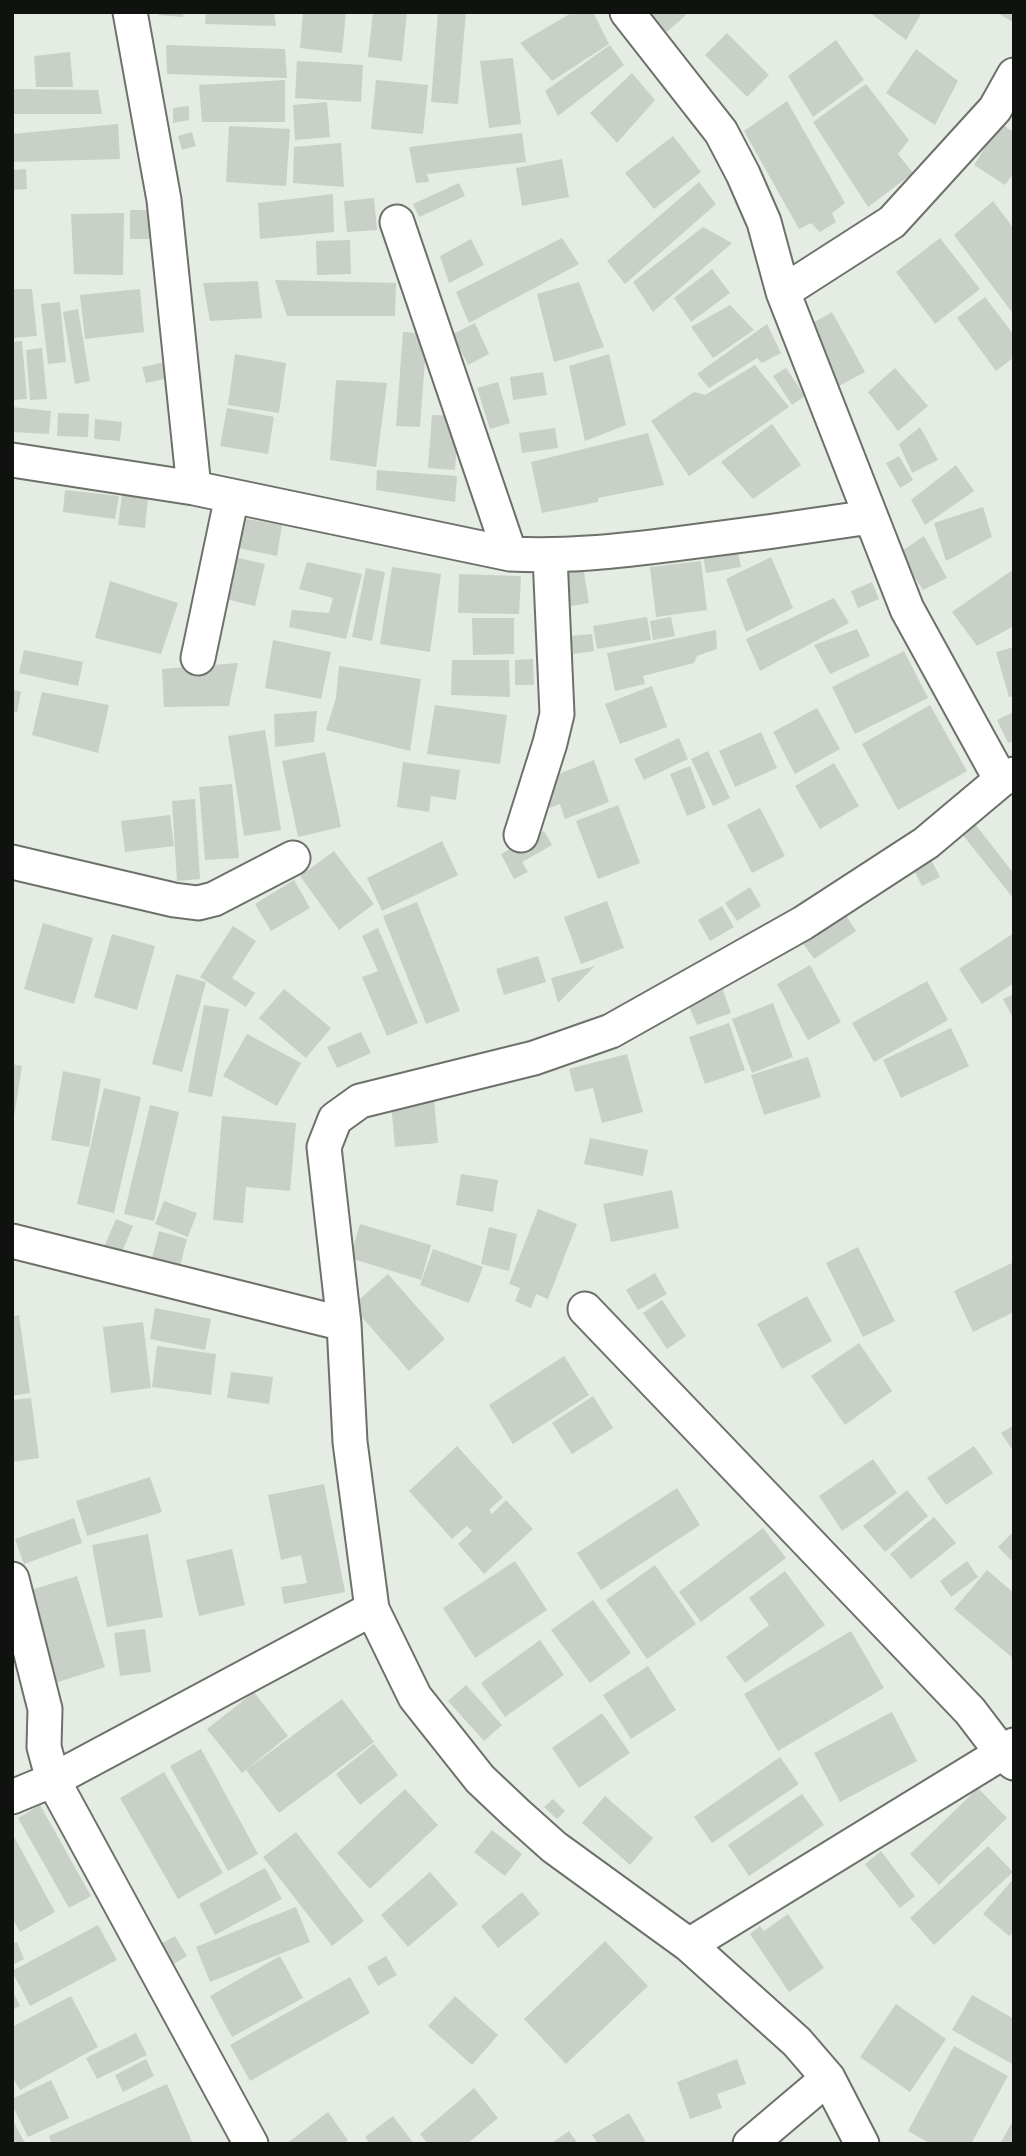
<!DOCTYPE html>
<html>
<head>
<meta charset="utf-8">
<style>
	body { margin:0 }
	#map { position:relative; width:1026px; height:2156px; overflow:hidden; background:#e5ece3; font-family:"DM Sans",sans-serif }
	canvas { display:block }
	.frame { position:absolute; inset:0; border:14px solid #0f120f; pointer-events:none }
</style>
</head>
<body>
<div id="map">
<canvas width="1026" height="2156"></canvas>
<div class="frame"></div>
</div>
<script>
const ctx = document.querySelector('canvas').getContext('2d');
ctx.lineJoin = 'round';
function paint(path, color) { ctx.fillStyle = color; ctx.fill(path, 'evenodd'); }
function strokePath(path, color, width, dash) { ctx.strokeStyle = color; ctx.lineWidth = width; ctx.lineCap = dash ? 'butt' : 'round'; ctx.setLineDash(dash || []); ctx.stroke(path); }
const building = new Path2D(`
	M158,12H184L183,17L158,15Z
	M206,12H274L276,26L205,24Z
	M303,12H346L342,53L300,48Z
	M373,12H407L402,61L368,57Z
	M438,12H466L458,104L431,102Z
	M573,12H593L609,44L552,81L520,43Z
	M654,12H684L686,15L662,36L646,20Z
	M869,12H922L906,40Z
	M996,12H1014V23Z
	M727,33L769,75L747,97L705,55Z
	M836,40L864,80L813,117L788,76Z
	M166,45L285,49L287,78L167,74Z
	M610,45L624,65L558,116L545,91Z
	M916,49L958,81L935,125L886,93Z
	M70,52L73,87H36L34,56Z
	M513,58L521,124L489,128L480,61Z
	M297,61L363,65L361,102L295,98Z
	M632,73L655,100L617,143L590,113Z
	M285,80V122H202L199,85Z
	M376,80L428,85L423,134L371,129Z
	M866,84L909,140L898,154L913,173L868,207L813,122Z
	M12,89L98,90L102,114H12Z
	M787,101L845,203L832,213L836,222L820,232L811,223L799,229L744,131Z
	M327,102L330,137L295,140L293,105Z
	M189,106V120L173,123V108Z
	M1001,123L1014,133V173L1005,185L974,165Z
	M118,124L120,159L12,162V134Z
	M229,126L290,129L286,186L226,182Z
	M192,132L196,146L182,150L178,136Z
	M522,133L526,162L427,174L429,182L416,183L409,147Z
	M673,136L701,172L654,209L625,173Z
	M341,143L344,187L293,183L294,147Z
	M562,159L569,197L522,206L516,168Z
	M26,169L27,189L12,190V170Z
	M699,182L716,204L625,284L607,261Z
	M459,183L465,196L419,217L413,204Z
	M333,194L334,232L260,239L258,203Z
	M374,198L377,230L347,232L344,201Z
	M993,201L1014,229V315L954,235Z
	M130,210H152L149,239H130Z
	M124,213L123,275L74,274L71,214Z
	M703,227L732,243L653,312L633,282Z
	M562,238L579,264L469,323L456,292Z
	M940,238L980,289L935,324L896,272Z
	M471,239L484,265L449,283L440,256Z
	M350,240L351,274L317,275L316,241Z
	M712,269L730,293L691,322L674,298Z
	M275,280L396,283L395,316H287Z
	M258,281L262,318L210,321L203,283Z
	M579,282L604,347L554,362L537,294Z
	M12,289H32L37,336L12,338Z
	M140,289L144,332L85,339L80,295Z
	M985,297L1014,335V357L996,371L957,318Z
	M60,302L66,362L48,364L41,304Z
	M730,305L754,330L713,358L691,327Z
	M78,309L90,381L75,384L63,312Z
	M832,312L865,372L837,387L804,328Z
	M475,323L489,354L468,365L453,334Z
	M767,324L781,353L762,363L757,358L709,388L697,374Z
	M403,332L427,334L420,427L396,426Z
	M22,341L27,399L12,400V342Z
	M42,348L47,399L30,400L26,350Z
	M235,354L286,363L279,413L228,405Z
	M609,354L626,425L585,441L569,366Z
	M166,362L169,378L146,383L142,367Z
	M755,365L789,407L689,476L651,421L694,392L705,395Z
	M786,368L805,396L792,405L773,376Z
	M895,368L928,406L898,431L868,392Z
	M543,372L547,395L513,400L510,377Z
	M336,380L387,383L376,467L330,460Z
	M498,382L510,423L490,429L477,388Z
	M12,407L51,411L49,434L12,432Z
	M227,408L274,417L268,454L220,446Z
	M58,413L89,414L88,437L57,436Z
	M432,415L459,416L455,470L428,468Z
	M95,419L122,422L120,441L94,439Z
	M772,424L801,465L753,499L721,462Z
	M920,427L938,460L912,473L899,444Z
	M555,428L558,448L522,453L519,433Z
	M648,433L664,485L598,498V502L542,513L531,462Z
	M899,456L913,480L900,488L886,463Z
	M956,465L974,491L925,525L911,500Z
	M377,470L457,476L455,502L376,490Z
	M65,490L119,496L115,519L63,512Z
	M122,495L148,498L145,528L118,525Z
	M983,507L992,537L946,561L934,523Z
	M229,516L282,525L277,556L223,545Z
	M924,536L947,578L923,590L899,553Z
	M736,543L741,567L706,573L702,549Z
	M213,552L265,564L255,606L204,594Z
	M771,557L793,608L746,632L726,579Z
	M701,561L707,610L656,617L650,567Z
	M307,562L362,574L346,639L289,627L292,610L329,613L333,598L299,589Z
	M583,566L589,603L571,606L565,568Z
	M392,567L441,574L430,652L380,644Z
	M366,568L385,572L372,641L352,637Z
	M1014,569V626L977,646L952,612Z
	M459,574L521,576L519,614L458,613Z
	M110,581L178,603L161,654L95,638Z
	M872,582L879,599L858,608L851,591Z
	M834,598L849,623L760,671L746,639Z
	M647,617L651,640L597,649L593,626Z
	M671,617L675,636L653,640L650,621Z
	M472,618H514V654L473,655Z
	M857,629L870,656L830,674L814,645Z
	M716,630L717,649L697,656L694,663L643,676L645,684L615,691L607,653Z
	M592,634L594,651L573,654L571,636Z
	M273,640L331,652L321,699L265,688Z
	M1014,647V696L1009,697L996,652Z
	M24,650L83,662L78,686L19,673Z
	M904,651L928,698L855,734L832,687Z
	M533,659L534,685H515V660Z
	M452,660H509L510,697L451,695Z
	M238,663L229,706L164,707L162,669Z
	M339,666L421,679L410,751L326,730L336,698Z
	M652,686L667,727L620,744L605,704Z
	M12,689L21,692L17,712L12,711Z
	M42,692L109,705L98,753L32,735Z
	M435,705L507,715L500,764L427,754Z
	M930,705L967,771L898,810L862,744Z
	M817,708L840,749L795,774L773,732Z
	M317,711L314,742L275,747L274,714Z
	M1014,712V741L1008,743L997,720Z
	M265,730L281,830L244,836L228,736Z
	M761,732L777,768L735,787L719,751Z
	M679,738L688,759L644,780L634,759Z
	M708,751L730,798L713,806L691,759Z
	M325,752L341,827L298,837L282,761Z
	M594,760L609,802L565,819L560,804L541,811L531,785Z
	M403,762L460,770L456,800L431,796L429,812L397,807Z
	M834,763L859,806L820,829L795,786Z
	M690,766L706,808L687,816L670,774Z
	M232,784L239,858L205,860L199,787Z
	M195,799L200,879L177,881L172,801Z
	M618,805L640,863L598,879L576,821Z
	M760,808L785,856L752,873L727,825Z
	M170,815L174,846L125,852L121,821Z
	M975,824L1014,874V899L962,834Z
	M544,831L552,845L522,862L528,872L514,879L501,854Z
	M442,841L458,875L382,911L367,878Z
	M334,851L374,904L339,930L300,876Z
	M927,852L940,877L922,886L909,861Z
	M294,880L310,908L271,931L255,904Z
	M750,887L761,906L737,921L725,903Z
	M607,901L624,948L581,964L564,917Z
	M417,902L460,1011L426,1024L383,916Z
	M722,906L734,927L710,941L698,920Z
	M841,908L856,931L814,959L798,936Z
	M43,923L93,938L74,1004L24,989Z
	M233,926L256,941L232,978L255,993L246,1007L200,977Z
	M378,928L418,1023L387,1036L362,977L378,971L362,936Z
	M1014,933V983L982,1004L959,969Z
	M112,934L155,946L137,1010L94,997Z
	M538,956L546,982L504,995L496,969Z
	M810,965L841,1022L808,1040L777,984Z
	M595,966L558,1003L551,978Z
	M176,974L206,982L182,1072L152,1064Z
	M927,981L948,1020L874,1062L852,1023Z
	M284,989L331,1028L306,1058L259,1018Z
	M723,990L731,1013L697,1025L688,1004Z
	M1014,994V1020L1003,999Z
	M773,1003L793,1057L752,1073L732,1019Z
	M204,1005L229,1009L212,1097L188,1092Z
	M729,1023L745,1070L705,1084L689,1037Z
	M951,1028L969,1066L901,1098L883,1060Z
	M361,1032L371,1053L337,1068L327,1047Z
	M247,1034L301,1063L277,1106L223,1076Z
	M627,1054L643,1112L602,1123L593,1088L575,1092L569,1069Z
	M808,1057L821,1097L764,1115L751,1075Z
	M12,1064L22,1066L14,1117H12Z
	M63,1071L101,1079L89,1147L51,1140Z
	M104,1088L141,1097L114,1213L77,1204Z
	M434,1099L438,1143L395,1147L391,1103Z
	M150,1105L179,1112L154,1221L124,1214Z
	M222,1116L296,1123L290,1191L246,1187L243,1223L213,1220Z
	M590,1138L648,1150L643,1176L584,1164Z
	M461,1174L498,1180L493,1212L456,1205Z
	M672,1190L679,1228L611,1242L603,1204Z
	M164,1201L197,1213L188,1237L155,1224Z
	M538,1209L577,1224L548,1299L536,1294L531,1308L515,1301L520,1288L509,1284Z
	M116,1219L133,1226L121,1254L104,1247Z
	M360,1224L431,1245L421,1280L350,1258Z
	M489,1227L517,1234L509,1271L481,1264Z
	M159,1231L187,1239L180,1266L152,1258Z
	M858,1247L895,1321L863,1337L826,1263Z
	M433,1249L483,1267L469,1303L420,1285Z
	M1014,1262V1312L973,1332L954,1291Z
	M655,1273L667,1294L638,1310L626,1290Z
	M388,1274L445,1339L409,1371L352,1306Z
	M807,1296L832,1341L782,1369L757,1324Z
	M662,1300L686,1336L667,1349L643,1313Z
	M155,1308L211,1319L205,1350L150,1339Z
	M19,1315L30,1393L12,1396V1316Z
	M143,1322L151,1388L111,1393L103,1327Z
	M859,1343L892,1391L845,1425L811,1376Z
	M157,1346L216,1354L211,1395L152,1387Z
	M564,1356L589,1395L513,1444L489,1405Z
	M231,1372L273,1377L269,1404L227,1398Z
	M593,1396L613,1428L572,1454L552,1423Z
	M31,1398L39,1458L12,1462V1400Z
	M1014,1425V1452L1001,1433Z
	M457,1446L503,1497L489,1510L492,1514L506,1500L533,1529L484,1574L458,1544L472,1531L467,1526L452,1539L409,1491Z
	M974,1446L993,1473L946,1505L927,1478Z
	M873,1459L897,1493L842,1531L819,1496Z
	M150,1477L162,1512L87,1536L76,1501Z
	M324,1484L345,1592L284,1604L281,1587L307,1583L301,1555L281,1560L268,1495Z
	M677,1488L700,1525L601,1590L577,1553Z
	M907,1490L928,1516L885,1552L863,1526Z
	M934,1517L956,1543L911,1579L890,1554Z
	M74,1518L82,1543L24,1564L15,1539Z
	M763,1528L786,1558L701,1622L679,1592Z
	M1014,1531V1563L998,1547Z
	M148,1534L163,1617L107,1627L92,1545Z
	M232,1549L245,1605L199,1616L186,1560Z
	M515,1561L547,1610L475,1658L443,1608Z
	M967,1561L978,1577L951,1597L940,1581Z
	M655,1565L696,1624L647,1659L606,1600Z
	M987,1570L1014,1593V1659L954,1609Z
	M785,1571L825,1625L745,1683L726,1657L769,1625L749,1598Z
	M77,1576L105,1667L52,1684L24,1592Z
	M593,1600L631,1653L590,1683L551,1630Z
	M145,1629L151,1672L120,1676L114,1633Z
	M851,1631L884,1688L778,1751L744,1694Z
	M540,1640L564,1675L505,1717L481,1683Z
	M648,1666L676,1710L631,1739L603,1695Z
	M466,1685L502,1725L484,1741L448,1701Z
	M254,1692L288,1736L242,1773L207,1729Z
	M342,1699L374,1742L279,1813L246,1770Z
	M892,1712L917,1761L840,1802L814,1753Z
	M602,1713L630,1753L579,1788L552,1748Z
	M374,1744L398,1775L360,1805L336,1774Z
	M201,1749L258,1854L228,1871L170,1766Z
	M780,1757L799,1784L712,1843L694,1817Z
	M164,1772L223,1873L178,1899L120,1798Z
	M978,1788L1007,1818L939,1885L910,1854Z
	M405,1789L438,1825L370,1889L337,1853Z
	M802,1794L824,1825L749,1876L728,1845Z
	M605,1796L653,1838L630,1865L582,1823Z
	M553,1799L565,1811L557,1819L544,1807Z
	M40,1805L91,1896L69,1908L18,1818Z
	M492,1830L522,1854L505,1876L474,1852Z
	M296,1832L364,1921L332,1946L263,1857Z
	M12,1833L55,1912L20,1932L12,1918Z
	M988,1846L1013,1872L934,1945L910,1918Z
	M881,1851L915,1896L900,1908L865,1864Z
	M265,1868L282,1899L215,1935L199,1904Z
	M430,1872L458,1904L408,1947L381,1915Z
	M1014,1878V1931L1009,1936L983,1914Z
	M522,1892L540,1914L498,1948L481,1926Z
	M296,1907L310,1942L210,1982L196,1947Z
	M788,1914L824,1968L789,1992L750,1934L760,1926L764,1931Z
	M98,1925L117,1960L30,2006L12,1971Z
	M175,1936L187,1956L172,1965L159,1945Z
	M605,1941L648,1986L566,2064L524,2019Z
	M17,1942L24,1959L12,1965V1944Z
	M280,1956L303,1998L232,2037L210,1996Z
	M386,1956L397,1975L378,1986L367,1967Z
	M350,1977L370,2013L250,2081L230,2045Z
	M12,1990L20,2006L12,2010Z
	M972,1995L1014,2019V2065L952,2030Z
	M71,1996L98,2047L20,2090L12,2076V2027Z
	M455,1996L498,2035L472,2065L428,2026Z
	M896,2004L946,2039L910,2092L860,2057Z
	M136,2033L147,2055L97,2079L86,2058Z
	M954,2046L1008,2076L971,2144H931L908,2131Z
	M146,2059L154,2076L123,2092L115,2075Z
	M737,2059L746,2084L717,2094L722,2108L690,2119L677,2082Z
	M51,2080L69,2118L28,2137L12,2105V2099Z
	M167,2084L193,2144H52L49,2136Z
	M474,2088L498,2118L467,2144H428L420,2134Z
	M328,2112L348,2140L343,2144H286Z
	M629,2113L647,2144H598L592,2135Z
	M393,2116L414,2144H370L365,2137Z
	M12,2119L25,2143L24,2144H12Z
	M1014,2119V2144H1000Z
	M569,2131L578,2144H550Z`);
const minor = new Path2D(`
	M130,12L164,200L194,488
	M627,12L721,132L743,174L764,222L783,292L907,609L1001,780
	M397,222L510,554
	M783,292L892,222L995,109L1014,75
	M12,460L194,488L510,554C565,557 620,551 675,544C740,536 805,527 870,517
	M198,658L232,496
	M521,835L550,743L557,714L550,556
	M12,862L174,900L198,903L214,899L293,858
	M12,1241L344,1324
	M585,1309L970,1711L1002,1753L1014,1745
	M12,1579L45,1709L44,1747L53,1780L251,2144
	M12,1797L53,1780L372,1609
	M689,1945L1002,1753L1014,1763
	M750,2144L828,2078
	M862,2144L828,2078L797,2042L689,1945L554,1847L516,1813L480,1779L415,1697L372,1609L350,1442L344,1324L324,1147L335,1119L360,1101L534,1058L611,1031L803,923L926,843L1001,780L1014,774`);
paint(building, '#c9d0c7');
strokePath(minor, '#6c726a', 37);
strokePath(minor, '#fff', 33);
</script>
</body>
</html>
